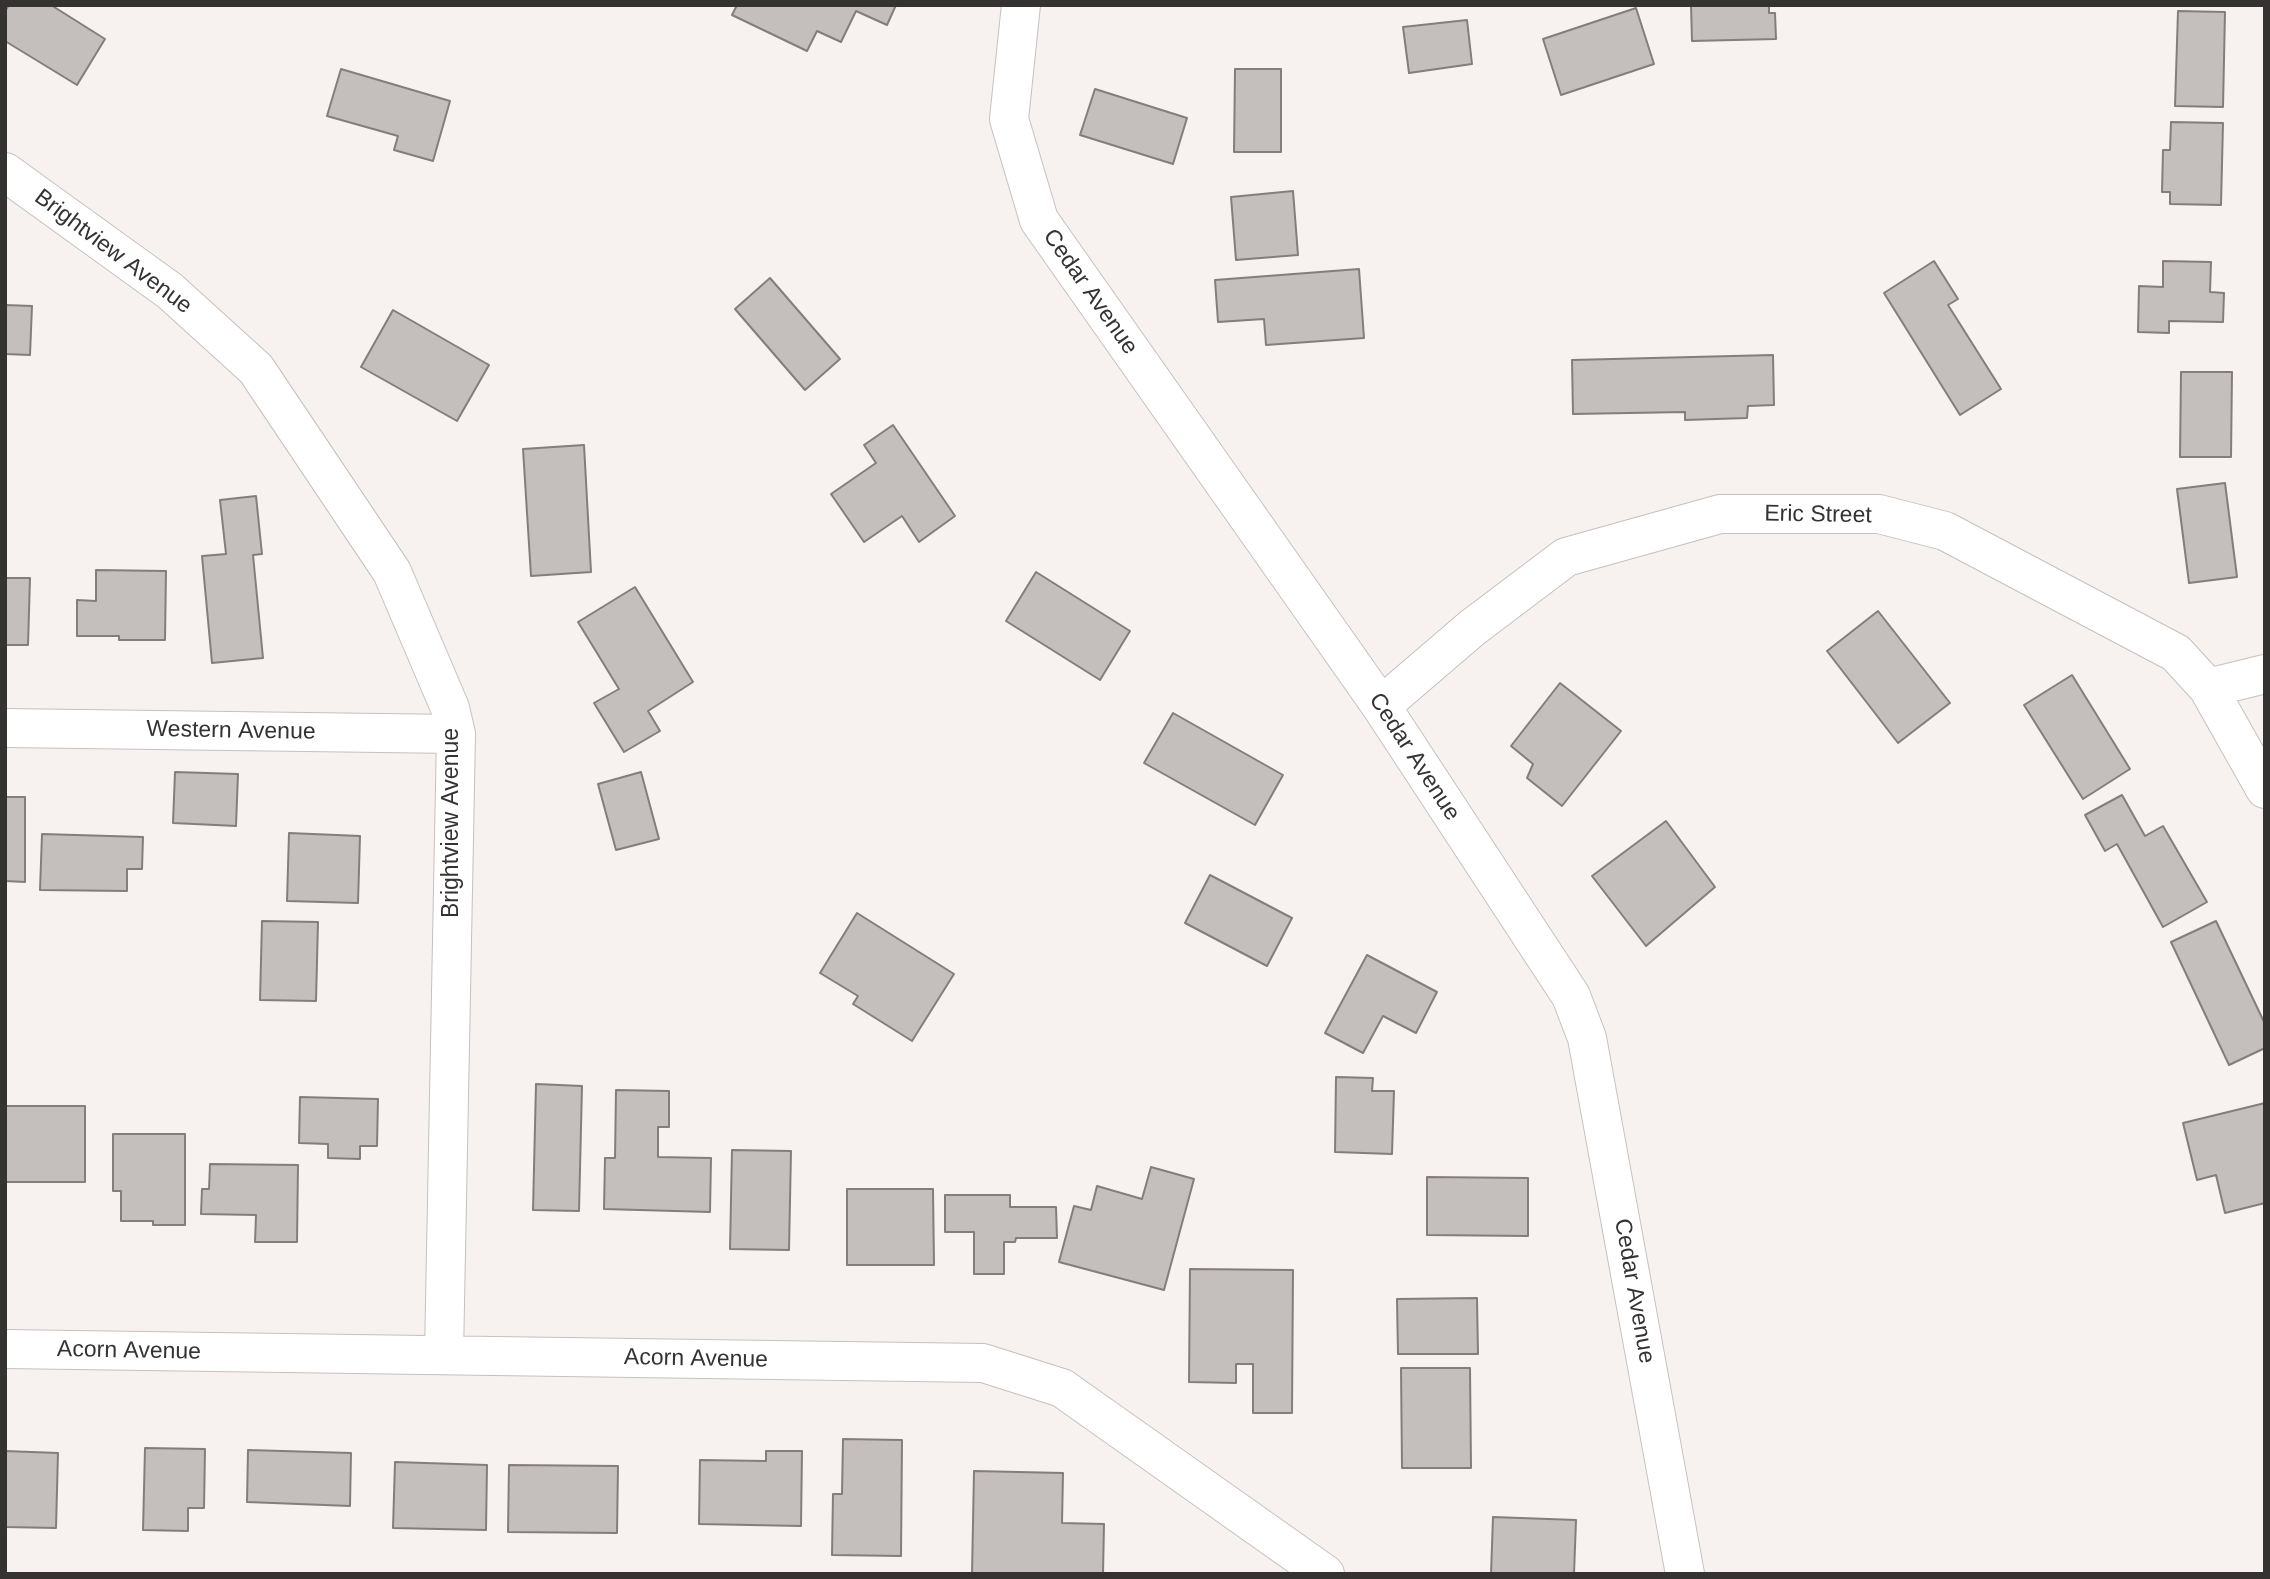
<!DOCTYPE html>
<html>
<head>
<meta charset="utf-8">
<style>
	body { margin:0 }
	#map { position:relative; width:2270px; height:1579px; overflow:hidden; background:#f7f2ef; font-family:Arial,sans-serif }
	canvas { display:block }
	.frame { position:absolute; inset:0; border:7px solid #353332; pointer-events:none }
</style>
</head>
<body>
<div id="map">
<canvas width="2270" height="1579"></canvas>
<div class="frame"></div>
</div>
<script>
const ctx = document.querySelector('canvas').getContext('2d');
ctx.lineJoin = 'round';
function paint(path, color) { ctx.fillStyle = color; ctx.fill(path, 'evenodd'); }
function strokePath(path, color, width, dash) { ctx.strokeStyle = color; ctx.lineWidth = width; ctx.lineCap = dash ? 'butt' : 'round'; ctx.setLineDash(dash || []); ctx.stroke(path); }
function label(font, color, halo, rows, align = 'center') {
  ctx.font = font + ' Arial,sans-serif'; ctx.lineWidth = 6; ctx.setLineDash([]); ctx.textBaseline = 'middle'; ctx.strokeStyle = halo; ctx.fillStyle = color; for (const [text, x, y, turn = 0] of rows) {
    ctx.save(); ctx.translate(x, y); ctx.rotate((+turn || 0) * Math.PI / 180); ctx.textAlign = isNaN(turn) ? turn : align; if (halo) ctx.strokeText(text, 0, 0); ctx.fillText(text, 0, 0); ctx.restore();
  }
}
const building = new Path2D(`
	M9,5H51L105,39L77,85L5,41V11Z
	M737,5H896L887,25L856,11L841,42L817,31L807,51L732,15Z
	M1691,5H1769V13H1775L1776,39L1692,41Z
	M1636,8L1654,64L1561,95L1543,39Z
	M2178,11L2225,12L2223,107L2175,106Z
	M1467,20L1472,64L1409,73L1403,27Z
	M341,69L450,101L433,161L394,150L398,136L327,116Z
	M1235,69H1281V152H1234Z
	M1095,89L1187,118L1173,164L1080,135Z
	M2171,122L2223,123L2221,205L2170,204V192H2162L2163,150H2170Z
	M1293,191L1298,255L1236,260L1231,197Z
	M1934,261L1958,299L1948,305L2001,389L1960,415L1884,293Z
	M2163,261L2211,262L2210,292L2224,293L2223,322L2169,321V333L2138,332L2139,286L2163,287Z
	M1359,269L1364,338L1266,345L1264,319L1218,322L1215,280Z
	M770,278L840,359L805,390L735,309Z
	M5,305L32,306L30,355L5,354Z
	M393,310L489,365L457,421L361,367Z
	M1773,355L1774,405L1748,406L1747,418L1685,420V412L1573,414L1572,360Z
	M2181,372H2232L2231,457H2180Z
	M893,425L955,516L919,542L902,516L864,542L831,494L876,463L864,445Z
	M584,445L591,572L531,576L523,449Z
	M2225,483L2237,577L2189,583L2177,489Z
	M256,496L262,554L253,555L263,658L212,663L202,556L226,554L220,500Z
	M96,570L166,571L165,640H119V636H77V600L96,601Z
	M1036,572L1130,631L1100,680L1006,621Z
	M5,578H30L28,645H5Z
	M635,587L693,682L648,711L660,731L624,752L594,703L619,689L578,622Z
	M1878,611L1950,703L1898,743L1827,651Z
	M2072,675L2130,769L2083,799L2024,705Z
	M1560,683L1621,731L1562,806L1527,778L1533,764L1511,746Z
	M1173,713L1283,775L1255,825L1144,763Z
	M175,772L238,774L236,826L173,823Z
	M641,772L659,839L616,850L598,784Z
	M2122,795L2145,836L2163,826L2207,902L2163,927L2117,844L2105,851L2085,815Z
	M5,797H25V882L5,881Z
	M1666,821L1715,887L1646,946L1592,876Z
	M289,833L360,836L358,903L287,901Z
	M42,834L143,837L142,869H127V891L40,890Z
	M1210,875L1292,918L1267,966L1185,923Z
	M857,913L954,974L912,1041L853,1004L858,996L820,973Z
	M262,921L318,922L316,1001L260,1000Z
	M2216,921L2265,1024V1048L2229,1065L2171,942Z
	M1367,955L1437,992L1416,1033L1383,1016L1363,1053L1325,1033Z
	M1336,1077L1373,1078L1372,1091H1394L1392,1154L1335,1152Z
	M536,1084L582,1086L579,1211L533,1210Z
	M616,1090L669,1091V1127H658V1157L711,1158L710,1212L604,1209L605,1158H615Z
	M300,1097L378,1099L377,1146H360V1159L328,1158V1144L299,1143Z
	M2265,1103V1203L2225,1213L2216,1175L2197,1180L2183,1123Z
	M5,1106H85V1182H5Z
	M113,1134H185V1225H153V1221H121V1191H113Z
	M732,1150L791,1151L789,1250L730,1249Z
	M210,1164L298,1165L297,1242H255L256,1215L201,1214L202,1189H209Z
	M1151,1167L1194,1179L1164,1290L1059,1262L1074,1206L1091,1210L1097,1186L1142,1199Z
	M1427,1177L1528,1178V1236L1427,1235Z
	M847,1189H933L934,1265H847Z
	M945,1195H1010V1207H1056L1057,1238H1016L1015,1242H1004V1274H974V1232H945Z
	M1190,1269L1293,1270L1292,1413H1253V1364H1236V1383L1189,1382Z
	M1477,1298L1478,1354H1398L1397,1299Z
	M1401,1368H1470L1471,1468H1402Z
	M843,1439L902,1440L901,1556L832,1555L833,1494H842Z
	M145,1448L205,1449L204,1508H188V1531L143,1530Z
	M248,1450L351,1453L350,1506L247,1502Z
	M5,1451L58,1453L56,1528L5,1527Z
	M766,1451H802L801,1526L699,1524L700,1460L766,1461Z
	M395,1462L487,1465L486,1530L393,1528Z
	M509,1465L618,1466L617,1533L508,1532Z
	M974,1471L1063,1473L1062,1523L1104,1524L1103,1574H972Z
	M1493,1517L1576,1520L1574,1574H1491Z`);
const minor = new Path2D(`
	M1021,5L1009,119L1039,220L1381,706L1571,996L1587,1038L1685,1574
	M5,172L170,291L256,369L392,572L450,708L456,734L444,1355
	M2208,688L2265,789
	M1381,706L1472,628L1566,557L1720,514H1879L1945,531L2176,653L2208,688L2265,674
	M5,728L456,734
	M5,1349L983,1363L1062,1388L1325,1574`);
const streetNames = [
	["Brightview Avenue",113,252,37],
	["Cedar Avenue",1090,292,55],
	["Eric Street",1818,515,1],
	["Western Avenue",231,731,1],
	["Cedar Avenue",1414,757,57],
	["Brightview Avenue",452,823,-90],
	["Cedar Avenue",1634,1291,80],
	["Acorn Avenue",129,1351,1],
	["Acorn Avenue",696,1359,1]
];
paint(building, '#c4bebc');
strokePath(building, '#837e7d', 2);
strokePath(minor, '#c5c1bd', 40);
strokePath(minor, '#fff', 38);
label('23px', '#353332', '#fff', streetNames);
</script>
</body>
</html>
